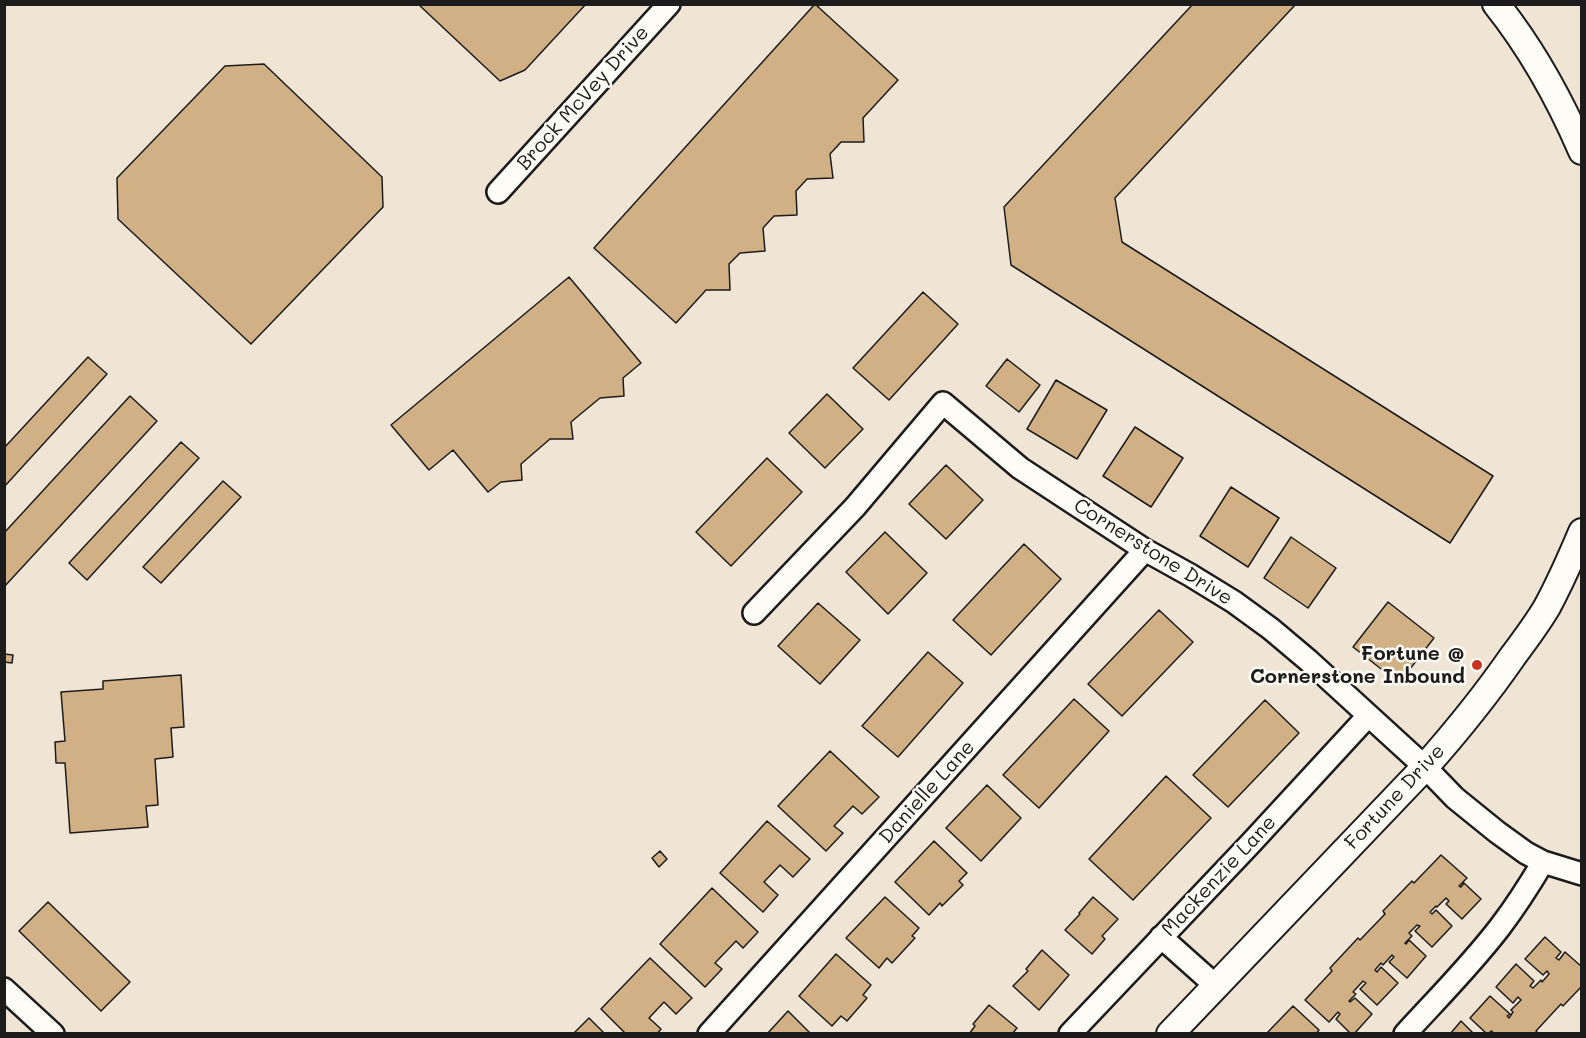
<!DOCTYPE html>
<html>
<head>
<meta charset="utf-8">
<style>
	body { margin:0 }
	#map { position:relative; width:1586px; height:1038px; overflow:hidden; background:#f0e5d5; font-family:Mali,sans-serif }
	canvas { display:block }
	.frame { position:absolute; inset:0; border:6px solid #1c1c1c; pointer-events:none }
</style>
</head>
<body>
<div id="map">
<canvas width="1586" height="1038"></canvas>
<div class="frame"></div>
</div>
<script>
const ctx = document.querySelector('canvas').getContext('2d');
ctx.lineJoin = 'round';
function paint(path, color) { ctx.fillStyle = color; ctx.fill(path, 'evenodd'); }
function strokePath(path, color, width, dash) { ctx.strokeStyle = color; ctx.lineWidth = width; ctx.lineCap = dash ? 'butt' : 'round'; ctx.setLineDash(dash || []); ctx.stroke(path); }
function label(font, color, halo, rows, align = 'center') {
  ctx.font = font + ' Mali,sans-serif'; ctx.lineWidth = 5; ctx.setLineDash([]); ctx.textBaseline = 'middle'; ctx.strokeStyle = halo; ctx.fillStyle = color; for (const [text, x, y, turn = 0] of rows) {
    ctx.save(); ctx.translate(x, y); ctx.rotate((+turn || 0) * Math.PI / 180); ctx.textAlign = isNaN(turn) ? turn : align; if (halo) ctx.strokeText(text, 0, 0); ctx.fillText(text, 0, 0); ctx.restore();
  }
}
const building = new Path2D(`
	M418,4H586L525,70L500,81Z
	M815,4L898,80L863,118L864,142H841L830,154L833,178L807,179L796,191L797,215L774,216L763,228L765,251L740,253L729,264L730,290H706L676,323L594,248Z
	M1193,4H1296L1115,198L1122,242L1493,476L1450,543L1011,265L1004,207Z
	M264,64L382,177L383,207L251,344L118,219L117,178L225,66Z
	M569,277L641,363L623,378L624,396L600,398L571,422L573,439H550L521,464L522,480L501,482L488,492L453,450L429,470L391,425Z
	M923,292L958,324L889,400L853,368Z
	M88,357L107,374L4,487V448Z
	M1007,359L1040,385L1019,412L986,386Z
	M1056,380L1107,410L1077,459L1027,429Z
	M827,394L863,429L825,468L789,433Z
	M130,396L157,421L4,587V533Z
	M1135,427L1183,458L1151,507L1103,476Z
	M181,442L199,458L87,580L69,563Z
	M767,458L802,492L731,566L696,532Z
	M946,465L983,500L946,539L909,504Z
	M223,481L241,497L161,583L143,567Z
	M1231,487L1279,518L1248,567L1200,536Z
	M885,532L927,573L888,614L846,572Z
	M1291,537L1336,568L1308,608L1264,578Z
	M1024,544L1061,579L991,655L953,620Z
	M1388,602L1434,638L1399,683L1353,647Z
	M818,603L860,640L820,684L778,646Z
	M1159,610L1193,642L1122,716L1088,684Z
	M928,652L963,683L898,757L862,726Z
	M4,654L13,655L12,663L4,662Z
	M181,675L184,727L171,728L173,757L155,759L158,805L146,806L148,827L70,833L65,763H56L55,742L65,741L61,692L103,689V681Z
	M1074,699L1109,731L1039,808L1003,775Z
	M1265,700L1299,733L1228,807L1193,775Z
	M830,751L879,797L862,814L853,806L834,826L843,833L826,851L778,806Z
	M1166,776L1211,818L1133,900L1089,859Z
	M987,785L1021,818L981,861L946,828Z
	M767,821L810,859L793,877L780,865L764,882L778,895L763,912L720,873Z
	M934,841L967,873L959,881L963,885L942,906L940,903L929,915L895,882Z
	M660,851L667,859L659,867L652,858Z
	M1441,855L1467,878L1459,886L1461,887L1464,883L1481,899L1462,919L1446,904L1449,901L1446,898L1437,907L1436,906L1430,912L1432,914L1436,910L1452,926L1432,947L1415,931L1420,926L1417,925L1409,933L1412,936L1405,943L1406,944L1409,940L1426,956L1407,978L1389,962L1394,957L1392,955L1383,965L1381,963L1375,970L1377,972L1381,967L1398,983L1377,1005L1360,989L1366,983L1363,981L1353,992L1356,994L1349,1001L1350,1002L1355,998L1372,1014L1354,1034H1351L1336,1019L1340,1014L1338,1012L1329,1022L1305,1000L1332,971L1330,968L1358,938L1360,940L1385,914L1383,911L1412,881L1414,883Z
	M712,888L758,932L743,948L736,941L715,963L722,969L705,987L660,944Z
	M885,897L919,928L912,936L915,938L892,963L887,958L879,968L846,938Z
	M1093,897L1118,919L1102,936L1105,939L1092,954L1065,930L1080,914L1079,913Z
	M48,902L130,982L101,1011L19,931Z
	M1545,937L1561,952L1556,958L1559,960L1565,952L1582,967V986L1563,1006L1561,1004L1536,1031L1539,1034H1493L1492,1031L1487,1034L1470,1018L1490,996L1510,1014L1507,1016L1509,1018L1513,1012L1511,1010L1521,1000L1518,997L1513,1003L1496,987L1516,964L1534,981L1530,986L1533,988L1541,980L1542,982L1549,974L1547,971L1543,975L1525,959Z
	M1042,950L1069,975L1039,1010L1013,986L1028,971L1026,969Z
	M836,954L871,985L863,995L867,998L847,1021L841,1016L832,1026L799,996Z
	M650,958L692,998L676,1014L664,1002L649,1018L661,1029L657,1034H626L601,1009Z
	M989,1005L1017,1028L1012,1034H969L975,1026L973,1024Z
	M1293,1006L1319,1030L1316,1034H1266Z
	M788,1011L811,1034H767Z
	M589,1018L605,1034H573Z
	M1461,1021L1474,1034H1450Z`);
const minor = new Path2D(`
	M498,192L669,4
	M754,613L855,507L943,403L1020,468L1145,550L1190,575L1234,602L1271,629L1309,661L1425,767L1455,798L1497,832L1526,853L1543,862L1582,874
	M1161,937L1216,986
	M4,989L53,1034
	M709,1034L1145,550
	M1070,1034L1251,843L1368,716
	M1405,1034C1437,999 1471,965 1500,927C1516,906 1530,884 1543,862`);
const tertiary = new Path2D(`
	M1496,4C1532,49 1559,98 1582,151
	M1170,1034L1425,767C1456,732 1486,695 1513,656C1525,640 1537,624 1547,607C1560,583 1571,558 1582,532`);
const markers = [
	[1477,665,6,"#c8321e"]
];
const streetNames = [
	["Brock McVey Drive",583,98,-48],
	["Cornerstone Drive",1153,552,32],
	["Danielle Lane",927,792,-48],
	["Fortune Drive",1395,797,-47],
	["Mackenzie Lane",1219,876,-47]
];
const poiNames = [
	["Fortune @",1465,654],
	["Cornerstone Inbound",1465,677]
];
paint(building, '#d2b085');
strokePath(building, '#1c1c1c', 1.5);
strokePath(minor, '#1c1c1c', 26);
strokePath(tertiary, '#1c1c1c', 30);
strokePath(minor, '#fdfcf7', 21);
strokePath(tertiary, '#fdfcf7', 26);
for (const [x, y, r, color] of markers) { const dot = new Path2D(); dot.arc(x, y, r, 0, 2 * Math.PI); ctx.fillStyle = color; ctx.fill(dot); strokePath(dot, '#fdfcf7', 2); }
label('20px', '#1c1c1c', '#fdfcf7', streetNames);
label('bold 20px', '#1c1c1c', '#fdfcf7', poiNames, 'right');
</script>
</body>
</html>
